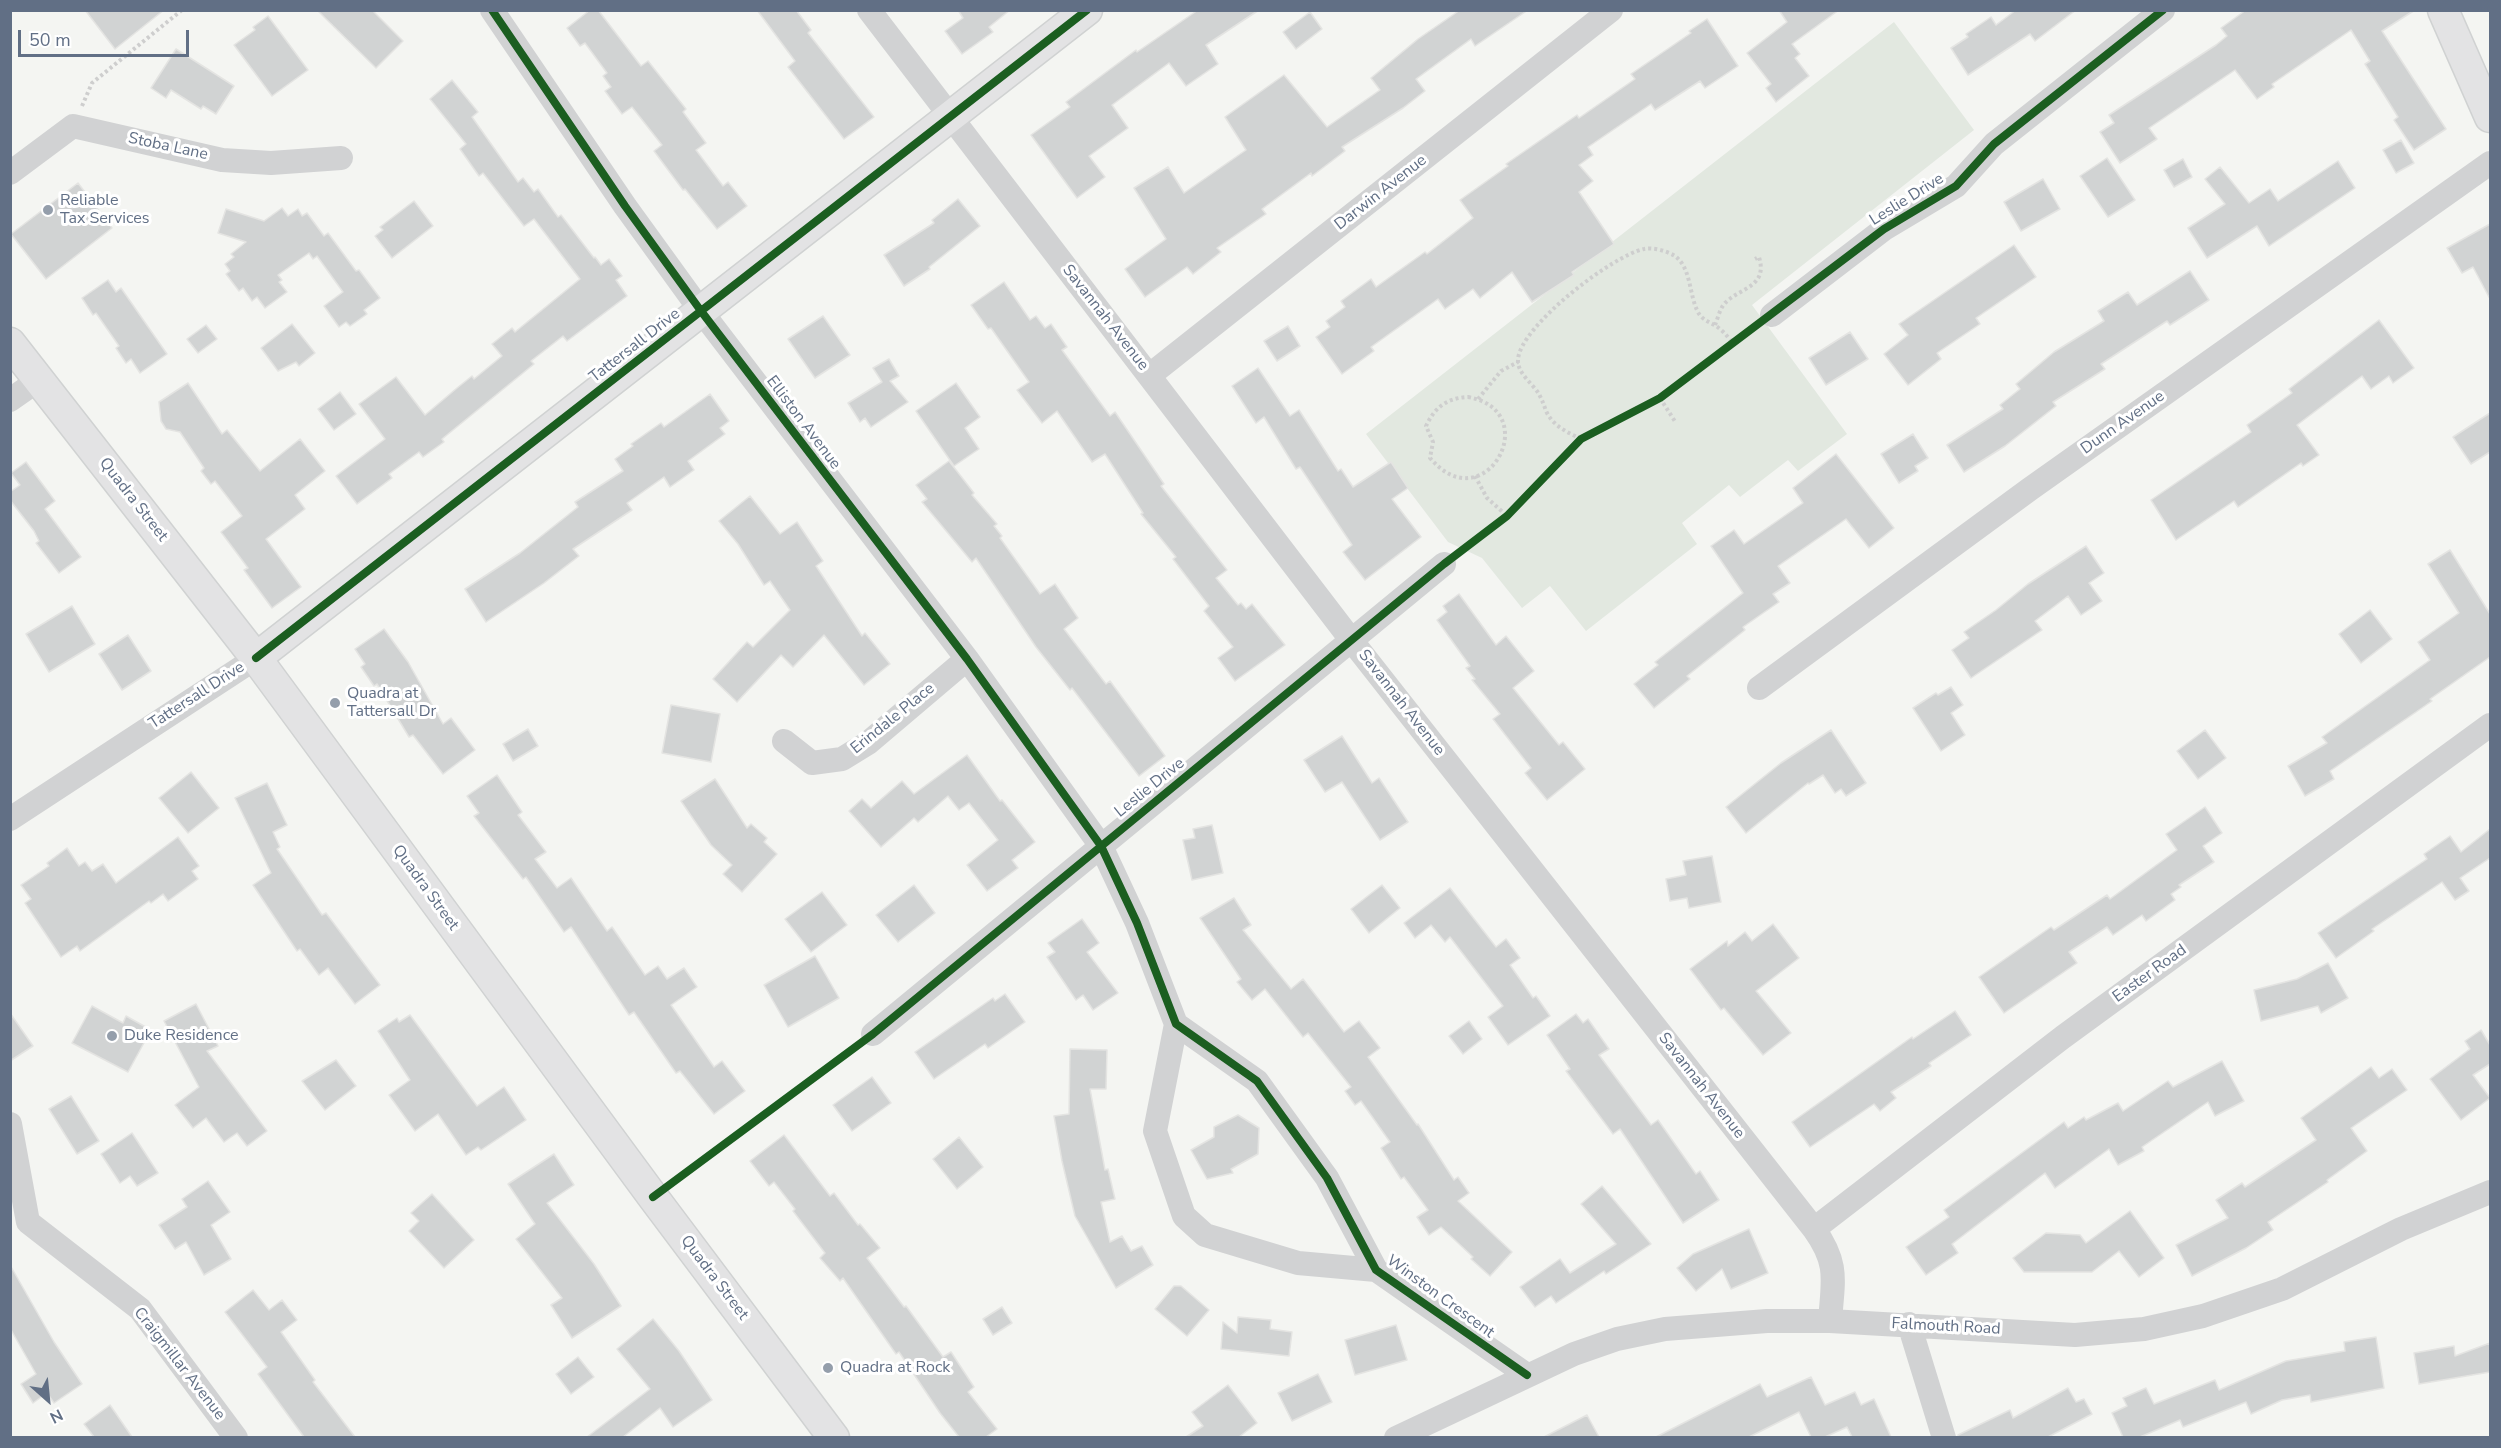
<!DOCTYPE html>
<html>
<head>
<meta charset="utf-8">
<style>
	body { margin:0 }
	#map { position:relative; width:2501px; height:1448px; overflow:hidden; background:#f4f5f2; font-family:"Nunito Sans",sans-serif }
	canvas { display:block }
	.frame { position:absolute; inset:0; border:12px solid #616f85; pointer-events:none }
	.north { position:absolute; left:18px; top:1370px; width:60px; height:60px; -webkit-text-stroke:4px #fff; paint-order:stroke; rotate:153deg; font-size:16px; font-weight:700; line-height:24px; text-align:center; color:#616f85 }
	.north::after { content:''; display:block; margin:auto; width:21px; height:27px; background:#616f85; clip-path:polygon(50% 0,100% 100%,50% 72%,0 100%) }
	.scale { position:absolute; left:18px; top:30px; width:171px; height:27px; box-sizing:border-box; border:3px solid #616f85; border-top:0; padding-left:8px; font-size:18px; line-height:21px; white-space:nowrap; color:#616f85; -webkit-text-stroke:4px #fff; paint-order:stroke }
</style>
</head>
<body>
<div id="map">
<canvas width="2501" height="1448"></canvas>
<div class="frame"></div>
<div class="north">N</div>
<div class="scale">50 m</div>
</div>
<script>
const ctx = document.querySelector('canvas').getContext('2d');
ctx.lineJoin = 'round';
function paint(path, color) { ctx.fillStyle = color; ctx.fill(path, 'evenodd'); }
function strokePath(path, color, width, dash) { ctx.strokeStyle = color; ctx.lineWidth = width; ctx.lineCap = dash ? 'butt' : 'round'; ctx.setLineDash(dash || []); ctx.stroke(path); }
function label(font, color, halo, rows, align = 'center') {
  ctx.font = font + ' "Nunito Sans",sans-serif'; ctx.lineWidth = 6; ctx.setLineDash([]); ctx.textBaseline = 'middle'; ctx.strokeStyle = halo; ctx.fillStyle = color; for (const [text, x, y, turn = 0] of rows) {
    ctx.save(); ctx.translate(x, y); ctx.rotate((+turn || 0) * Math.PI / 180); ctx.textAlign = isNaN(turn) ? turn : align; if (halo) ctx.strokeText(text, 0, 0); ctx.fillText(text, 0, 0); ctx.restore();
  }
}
const green = new Path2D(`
	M1894,22L1974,130L1752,305L1847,434L1798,471L1788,460L1740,497L1729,485L1682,523L1697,544L1586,631L1550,586L1522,608L1482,558L1448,542L1366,434Z`);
const building = new Path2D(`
	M85,10H164L115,49Z
	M317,10H372L403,41L376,68Z
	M590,10H598L641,66L648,61L686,109L683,112L706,143L696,150L723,186L728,182L747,206L717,229L685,189L683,190L654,151L662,145L632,107L622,114L605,91L611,87L603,76L607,73L585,43L580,46L567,28Z
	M757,10H796L811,30L808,33L874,117L844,139L788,67L795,61Z
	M958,10H1010L989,27L993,32L962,54L945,31L963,18Z
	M1198,10H1259L1206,45L1218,64L1186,86L1169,63L1112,105L1128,128L1089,156L1105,177L1077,198L1031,135L1070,107L1066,102L1136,50L1137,52Z
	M1460,10H1528L1475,46L1471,39L1416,79L1425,91L1403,108L1342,147L1345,151L1312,176L1311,173L1262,209L1266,214L1217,248L1221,252L1193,274L1187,267L1145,297L1125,269L1166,239L1134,188L1168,167L1184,193L1246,150L1225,117L1284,75L1327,127L1380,90L1371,78L1418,39Z
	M1779,10H1839L1792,44L1800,54L1795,58L1809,76L1776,102L1766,88L1771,84L1747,53L1787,22Z
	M2016,10H2076L2035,41L2030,34L1968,75L1951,48L1968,37L1966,34L1991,17L1996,25Z
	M2246,10H2415L2382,31L2446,129L2414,150L2394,120L2398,117L2365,64L2370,61L2351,30L2272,84L2274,87L2257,99L2235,70L2149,128L2157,139L2120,163L2100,132L2114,123L2109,115L2216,45L2227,36L2221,28Z
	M1310,12L1322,29L1296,49L1283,32Z
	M268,16L308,70L272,96L234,45L255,30L253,27Z
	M1707,19L1738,66L1705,88L1700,81L1655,110L1651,104L1588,147L1593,155L1579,165L1593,181L1579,192L1614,244L1572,272L1574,275L1532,302L1512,272L1480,298L1473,289L1445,309L1438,299L1371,347L1374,351L1342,374L1316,337L1330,327L1326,321L1345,307L1341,301L1371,279L1376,287L1425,252L1427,254L1473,218L1460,200L1508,166L1506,164L1577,115L1579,118L1635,79L1631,74L1691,33L1689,31Z
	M176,49L234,86L216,114L203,106L201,109L171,90L166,98L151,88Z
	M452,80L478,112L472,117L518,182L523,178L534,192L538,189L558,217L561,215L594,258L595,257L601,265L609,259L622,276L616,280L627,296L567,341L563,336L531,361L534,364L442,439L444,442L423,457L419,452L389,474L392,478L357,504L336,476L385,439L359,404L396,377L425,415L457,388L472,376L474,379L502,356L492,344L512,328L515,332L580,279L534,219L524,226L483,173L479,176L460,149L466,144L430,99Z
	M2401,140L2414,163L2396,173L2383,150Z
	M2107,158L2135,200L2108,217L2080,176Z
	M2183,159L2192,177L2174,187L2164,170Z
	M2338,161L2355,188L2269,246L2257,226L2207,258L2188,228L2225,204L2205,179L2220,167L2249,203L2270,189L2278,201Z
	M2043,179L2060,209L2021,231L2004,202Z
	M78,183L112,228L46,279L11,234Z
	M958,199L980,226L929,267L930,269L904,286L884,255L934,223L932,220Z
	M414,201L433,226L392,258L375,236L383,230L380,227Z
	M282,208L288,216L298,209L302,216L307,213L324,236L328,233L356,271L359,270L380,298L364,310L367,314L350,326L346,322L339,327L324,306L343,292L317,256L313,259L309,253L278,275L282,280L279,282L287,292L265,308L257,297L252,301L243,288L239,291L226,274L230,271L225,264L234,257L231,254L246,242L218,233L226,209L264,221Z
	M2490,224V299L2473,267L2462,273L2447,248Z
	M2014,245L2036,277L1976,318L1980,324L1937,353L1941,359L1908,385L1884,354L1908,335L1899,324Z
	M2190,271L2209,300L2170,325L2167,321L2101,364L2105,369L2053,402L2056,406L2005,446L1964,472L1947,445L2003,409L2000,405L2020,389L2016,384L2054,352L2104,321L2098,311L2128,292L2137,305Z
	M108,280L116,292L121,288L167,354L140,373L131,359L126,363L116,348L119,346L96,313L93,315L82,298Z
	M1004,282L1030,320L1036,316L1045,328L1051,324L1067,347L1062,350L1110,416L1115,412L1164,484L1161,486L1227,570L1216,578L1238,605L1241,603L1246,609L1252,604L1285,645L1235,681L1218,658L1233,647L1204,611L1209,606L1173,559L1176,557L1141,514L1143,513L1105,454L1092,462L1057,411L1042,423L1017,390L1029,382L991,328L988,329L971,305Z
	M823,316L850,355L815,378L788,339Z
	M2379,320L2414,368L2393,383L2389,376L2371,389L2362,376L2297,425L2319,455L2303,466L2301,463L2238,507L2234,501L2176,540L2151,500L2251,432L2247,425L2292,393L2289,389Z
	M292,324L315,353L299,366L296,362L278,371L261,348Z
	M206,325L217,339L198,353L187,339Z
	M1288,326L1300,346L1277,361L1264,341Z
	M1850,332L1868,359L1826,385L1809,358Z
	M889,359L899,376L890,381L908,402L871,427L865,418L860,422L848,403L882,382L873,368Z
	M1258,368L1290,416L1299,410L1338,471L1341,469L1353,487L1391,462L1408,488L1392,499L1421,537L1365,580L1343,552L1352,545L1300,467L1296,469L1264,417L1256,423L1232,386Z
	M188,383L222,434L227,430L260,471L300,439L325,471L295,495L305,509L266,539L301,587L272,608L244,570L248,568L221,532L242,516L215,481L211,484L201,471L204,468L180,432L166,429L161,421L159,402Z
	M956,383L980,417L965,428L979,449L954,466L916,411Z
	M340,392L356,414L334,430L318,409Z
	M710,394L729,421L720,428L725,434L688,461L694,470L670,487L664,477L627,503L632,510L573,549L579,556L544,583L486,622L465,589L520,553L578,507L575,502L623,471L615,459L633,446L631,444L661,423L664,427Z
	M2490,413V452L2471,464L2453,437Z
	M1913,434L1928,458L1915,466L1918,471L1899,483L1881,454Z
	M1836,454L1894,528L1869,548L1846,519L1778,566L1790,583L1773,594L1779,602L1743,627L1745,630L1687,676L1690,679L1654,708L1634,684L1658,665L1655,662L1743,593L1711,546L1734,530L1744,544L1803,503L1793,488Z
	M949,461L974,493L972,495L997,524L994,526L1002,536L1000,538L1040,594L1055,584L1078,618L1064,629L1106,684L1110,681L1165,756L1139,776L1072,688L1070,690L1036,647L976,558L972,562L922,502L927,499L916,485Z
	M26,462L55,501L45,509L81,557L59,573L36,543L39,541L34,531L10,500V492L20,485L11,473Z
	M750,496L780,534L797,522L823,561L816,566L862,636L865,633L890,664L864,685L824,635L793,667L781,655L737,702L713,679L747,642L753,647L790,610L770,581L764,585L738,544L719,521Z
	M2086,546L2104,573L2089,583L2102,601L2081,615L2068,596L2035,621L2042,630L1971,678L1952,650L1969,638L1964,632L1996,610L2028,584Z
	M2450,550L2490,614V657L2430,699L2432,701L2330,771L2334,779L2305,796L2288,766L2327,743L2322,737L2430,660L2418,642L2459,613L2428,564Z
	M1459,594L1496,645L1506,636L1534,671L1513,688L1559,745L1563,742L1585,769L1547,800L1525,773L1531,768L1493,719L1500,714L1472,680L1475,679L1466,668L1470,666L1437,620L1447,612L1443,606Z
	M72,606L95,644L49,672L26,634Z
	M2370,610L2392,639L2361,663L2339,634Z
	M384,629L408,662L443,724L451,718L475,750L443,774L413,735L409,737L377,684L374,686L361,667L365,664L355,649Z
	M128,635L151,671L122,690L99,654Z
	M1951,687L1963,705L1951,713L1965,735L1941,751L1913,708L1936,693L1938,695Z
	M671,705L720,714L711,762L662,753Z
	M528,729L538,746L513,761L503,744Z
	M1831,730L1866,783L1846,796L1841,789L1835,793L1823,775L1809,784L1808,783L1746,833L1726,807L1781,763Z
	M2205,730L2226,758L2198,779L2177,751Z
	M1342,736L1372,783L1379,778L1408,822L1380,840L1342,782L1325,792L1304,760Z
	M967,755L1000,801L1002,800L1035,842L1012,860L1018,868L987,891L967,865L998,840L969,803L959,810L948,796L918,822L914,818L881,847L849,811L862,799L871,808L902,781L914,794Z
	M191,772L219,808L188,833L159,798Z
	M497,775L522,812L518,815L546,852L535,859L557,888L571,878L607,931L612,927L645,975L658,966L667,979L684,968L697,987L671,1005L714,1067L722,1061L745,1091L714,1114L680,1071L676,1073L634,1012L629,1015L571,927L564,932L526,877L523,879L474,816L479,813L467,796Z
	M715,779L747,828L751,824L767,838L764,842L777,854L742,892L723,874L732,865L711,845L681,801Z
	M267,783L287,825L273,832L280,847L277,849L322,915L326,913L380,985L355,1004L328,968L319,975L300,949L297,951L253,885L271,873L235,798Z
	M2205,807L2222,833L2203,846L2214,862L2179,885L2181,887L2171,894L2175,900L2146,921L2142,915L2113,935L2107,927L2069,952L2077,963L2004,1013L1979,977L2051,927L2054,930L2107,895L2110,899L2177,850L2166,834Z
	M1212,825L1223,873L1192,880L1183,840L1195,838L1193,829Z
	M2490,829V858L2460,878L2469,891L2455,900L2442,882L2372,929L2374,931L2336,958L2318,933L2427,859L2424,854L2450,836L2461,852Z
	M178,837L199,866L192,871L198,879L168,901L163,894L151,903L149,901L80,951L77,946L61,957L25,903L31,899L21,885L49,866L47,863L67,848L79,866L85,862L92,871L103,864L116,883Z
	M1712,856L1721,902L1689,908L1687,898L1670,901L1666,879L1686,875L1683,861Z
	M914,885L935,913L898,942L876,915Z
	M1382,885L1400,908L1369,933L1351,909Z
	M1450,888L1496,947L1506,939L1520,958L1510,965L1533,998L1536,996L1550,1016L1508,1045L1488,1017L1503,1006L1450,937L1445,942L1431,925L1415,938L1404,923Z
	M822,892L847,925L811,952L785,919Z
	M1234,898L1251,925L1243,930L1291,989L1303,979L1344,1032L1359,1021L1380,1048L1368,1057L1417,1125L1418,1124L1454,1180L1458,1177L1469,1193L1458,1201L1512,1252L1490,1276L1471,1259L1473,1257L1441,1227L1429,1235L1417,1217L1428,1210L1404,1177L1401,1179L1381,1148L1390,1142L1361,1101L1355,1105L1345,1091L1351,1087L1308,1033L1303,1037L1265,989L1252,1000L1237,982L1241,979L1200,918Z
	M1082,919L1099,943L1087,952L1118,993L1093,1010L1083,995L1076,1000L1047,957L1055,952L1048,943Z
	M1773,924L1799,958L1756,991L1791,1033L1763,1055L1724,1008L1721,1010L1690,969L1727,941L1728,946L1745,932L1752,941Z
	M815,956L839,998L788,1027L764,985Z
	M2328,963L2348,998L2321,1013L2318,1006L2261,1021L2254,990L2297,979Z
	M1005,994L1025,1022L988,1048L985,1044L934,1079L915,1052L993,998L995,1001Z
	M196,1004L218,1046L207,1051L267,1131L247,1146L237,1133L224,1142L206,1118L193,1128L175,1105L199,1087L164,1021Z
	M92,1006L123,1023L126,1016L151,1030L128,1072L72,1043Z
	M1955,1011L1971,1035L1929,1063L1931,1066L1891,1092L1896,1098L1880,1111L1874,1104L1810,1147L1792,1122L1912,1037L1913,1039Z
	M10,1013L33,1046L10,1061Z
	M1576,1014L1583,1023L1588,1019L1609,1049L1599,1055L1651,1125L1658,1120L1696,1174L1700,1171L1719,1200L1683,1223L1620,1129L1613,1134L1566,1071L1570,1069L1547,1035Z
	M410,1015L477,1106L504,1087L526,1120L481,1150L478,1147L466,1155L438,1114L415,1131L389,1095L410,1080L378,1031L397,1018L399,1022Z
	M1469,1021L1482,1039L1463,1054L1449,1036Z
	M2481,1030L2490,1045V1064L2473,1075L2490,1098L2461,1120L2430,1079L2470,1049L2465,1041Z
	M1070,1049L1107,1050L1106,1089H1090L1105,1170L1108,1169L1115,1199L1101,1202L1110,1242L1122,1236L1131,1251L1142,1246L1153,1265L1116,1288L1075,1216L1062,1161L1054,1116L1069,1114Z
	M336,1060L356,1086L325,1110L302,1081Z
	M2222,1061L2244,1101L2215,1116L2208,1102L2142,1147L2144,1151L2118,1165L2109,1149L2055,1188L2045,1173L1952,1244L1958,1253L1926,1275L1906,1247L1949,1217L1944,1210L2064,1122L2068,1128L2084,1117L2086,1120L2118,1103L2123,1111L2168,1081L2173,1087Z
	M2371,1067L2379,1078L2392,1069L2407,1090L2351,1128L2367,1151L2327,1180L2328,1182L2268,1222L2273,1230L2246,1248L2192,1276L2176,1245L2228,1218L2216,1200L2242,1183L2245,1187L2316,1140L2301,1118Z
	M872,1077L891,1103L852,1131L833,1105Z
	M71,1096L99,1141L77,1154L49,1109Z
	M1238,1115L1259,1128L1258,1154L1231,1169L1233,1173L1207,1179L1191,1150L1214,1137V1127Z
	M132,1133L158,1173L137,1186L130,1176L120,1183L101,1154Z
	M784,1135L830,1196L834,1193L858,1225L860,1224L880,1248L867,1258L904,1307L906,1306L943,1357L951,1352L974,1387L968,1392L997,1429L986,1437H959L940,1413L899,1352L896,1354L843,1278L840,1281L820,1258L825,1253L793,1211L795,1209L774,1182L769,1186L750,1161Z
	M959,1137L983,1167L957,1189L933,1159Z
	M554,1154L574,1185L547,1203L594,1264L621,1306L572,1338L551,1305L562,1298L516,1239L535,1224L508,1184Z
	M208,1181L230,1212L211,1225L231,1259L204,1275L186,1242L175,1249L159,1225L187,1207L182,1199Z
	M1602,1186L1651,1244L1606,1274L1604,1271L1556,1303L1551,1296L1535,1307L1520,1287L1560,1259L1570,1273L1616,1244L1581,1204Z
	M432,1194L474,1240L444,1268L409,1231L419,1221L411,1213Z
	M2130,1211L2164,1258L2139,1277L2119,1251L2092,1272H2024L2013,1258L2046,1233L2080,1235L2086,1243Z
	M1749,1229L1768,1273L1731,1289L1722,1269L1696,1291L1677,1268L1693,1254Z
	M10,1265L54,1342L82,1384L54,1403L47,1393L33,1403L21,1384L36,1374L10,1328Z
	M1174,1286H1181L1209,1310L1187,1336L1155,1309Z
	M253,1290L269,1310L282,1300L297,1320L281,1332L315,1380L313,1382L355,1437H304L258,1374L267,1367L225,1312Z
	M1002,1307L1012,1323L993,1335L983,1319Z
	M1238,1317L1271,1320L1270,1329L1292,1332L1289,1356L1221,1349L1223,1322L1237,1333Z
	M653,1319L679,1351L712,1400L673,1427L660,1408L623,1437H587L650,1389L617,1349Z
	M1396,1325L1407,1360L1355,1375L1345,1340Z
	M2376,1337L2384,1388L2311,1402L2310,1395L2282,1400L2251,1414L2246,1402L2183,1427L2180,1420L2140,1437H2123L2112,1413L2127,1406L2123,1398L2146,1388L2154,1404L2215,1380L2219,1390L2286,1361L2345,1351L2344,1342Z
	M2490,1343V1372L2419,1384L2414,1353L2454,1346L2455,1356Z
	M578,1357L594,1377L571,1394L556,1374Z
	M1318,1374L1332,1402L1292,1421L1278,1393Z
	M1811,1377L1825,1405L1855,1392L1861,1405L1874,1399L1891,1437H1852L1847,1427L1825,1437H1811L1799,1412L1749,1437H1656L1760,1384L1767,1397Z
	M1228,1385L1257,1423L1239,1437H1186L1203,1426L1192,1412Z
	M2068,1388L2076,1402L2084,1399L2092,1414L2048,1437H1958V1435L2010,1410L2013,1418Z
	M110,1405L132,1437H94L84,1424Z
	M1587,1415L1599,1437H1544Z`);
const path = new Path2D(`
	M82,106L92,83L182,10
	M1715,325C1718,318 1720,308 1725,303C1741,287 1768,287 1759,257L1755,259
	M1468,397C1546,411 1485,523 1430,458L1433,442L1426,426C1435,407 1447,398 1468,397Z
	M1660,398L1676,423
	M1478,399L1501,371L1518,362
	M1581,439C1567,432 1553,426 1546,411C1544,405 1542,400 1539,394C1533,384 1517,373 1518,360C1519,327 1613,255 1644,249C1653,247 1667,251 1675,256C1691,268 1689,293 1697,310C1702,322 1713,322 1721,330C1726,334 1729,339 1733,343
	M1475,476L1487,498L1507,516`);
const minor = new Path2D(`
	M492,10L625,206L701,311L967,659L1101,846L1137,923L1176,1024L1257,1081L1327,1178L1376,1270L1527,1375
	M869,10L1352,641L1814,1229C1839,1264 1833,1280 1830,1321
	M10,173L73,126L222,160L271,163L341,158
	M1772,315L1884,229L1956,186L1994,144L2163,10
	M1150,375L1611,10
	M10,400L40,379
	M1759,688L2030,489L2490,163
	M784,741L812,763L842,759L868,743L967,659
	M10,819L256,658
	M1176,1024L1155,1131L1184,1216L1205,1235L1298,1263L1376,1270
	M873,1034L1444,564
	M10,1124L28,1222L140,1309L236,1438
	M1814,1229L2063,1037L2490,725
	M1909,1324L1944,1438
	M1396,1438L1574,1354L1617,1339L1665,1329L1767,1321H1830L2075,1335L2144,1329L2203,1316L2282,1289L2401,1229L2490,1192`);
const major = new Path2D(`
	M2443,10L2490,117
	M10,343L256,658L653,1197L834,1438
	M256,658L1087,10`);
const cycleway = new Path2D(`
	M492,10L625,206L701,311L967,659L1101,846L1137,923L1176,1024L1257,1081L1327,1178L1376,1270L1527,1375
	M256,658L1087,10
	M653,1197L873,1034L1444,564L1507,516L1581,439L1660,398L1884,229L1956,186L1994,144L2163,10`);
const markers = [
	[48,210,6,"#949eab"],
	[335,703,6,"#949eab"],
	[112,1036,6,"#949eab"],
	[828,1368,6,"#949eab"]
];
const streetNames = [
	["Stoba Lane",168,147,12],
	["Darwin Avenue",1381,193,-38],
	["Leslie Drive",1907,200,-32],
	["Savannah Avenue",1105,318,52],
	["Tattersall Drive",635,346,-38],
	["Elliston Avenue",803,423,53],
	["Dunn Avenue",2123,423,-35],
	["Quadra Street",133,500,52],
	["Tattersall Drive",197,696,-33],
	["Savannah Avenue",1401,703,52],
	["Erindale Place",893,719,-39],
	["Leslie Drive",1150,788,-39],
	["Quadra Street",425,888,54],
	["Easter Road",2150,974,-36],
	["Savannah Avenue",1701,1086,52],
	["Quadra Street",714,1278,53],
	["Winston Crescent",1440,1297,36],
	["Falmouth Road",1946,1327,3],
	["Craigmillar Avenue",179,1364,52]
];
const poiNames = [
	["Reliable",60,201],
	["Tax Services",60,219],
	["Quadra at",347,694],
	["Tattersall Dr",347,712],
	["Duke Residence",124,1036],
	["Quadra at Rock",840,1368]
];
paint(green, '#e2e8e0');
paint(building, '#d1d3d3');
strokePath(building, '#e4e4e2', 1.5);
strokePath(major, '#d0d2d2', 33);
strokePath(path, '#cecece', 4, [3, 3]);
strokePath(minor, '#d1d2d3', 24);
strokePath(major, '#e3e3e4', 30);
strokePath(cycleway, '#1b5e20', 8);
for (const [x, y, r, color] of markers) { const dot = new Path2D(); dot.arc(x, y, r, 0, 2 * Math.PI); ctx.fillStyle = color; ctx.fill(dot); strokePath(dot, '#fff', 2); }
label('16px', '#616f85', '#fff', streetNames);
label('16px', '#616f85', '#fff', poiNames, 'left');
</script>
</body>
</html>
